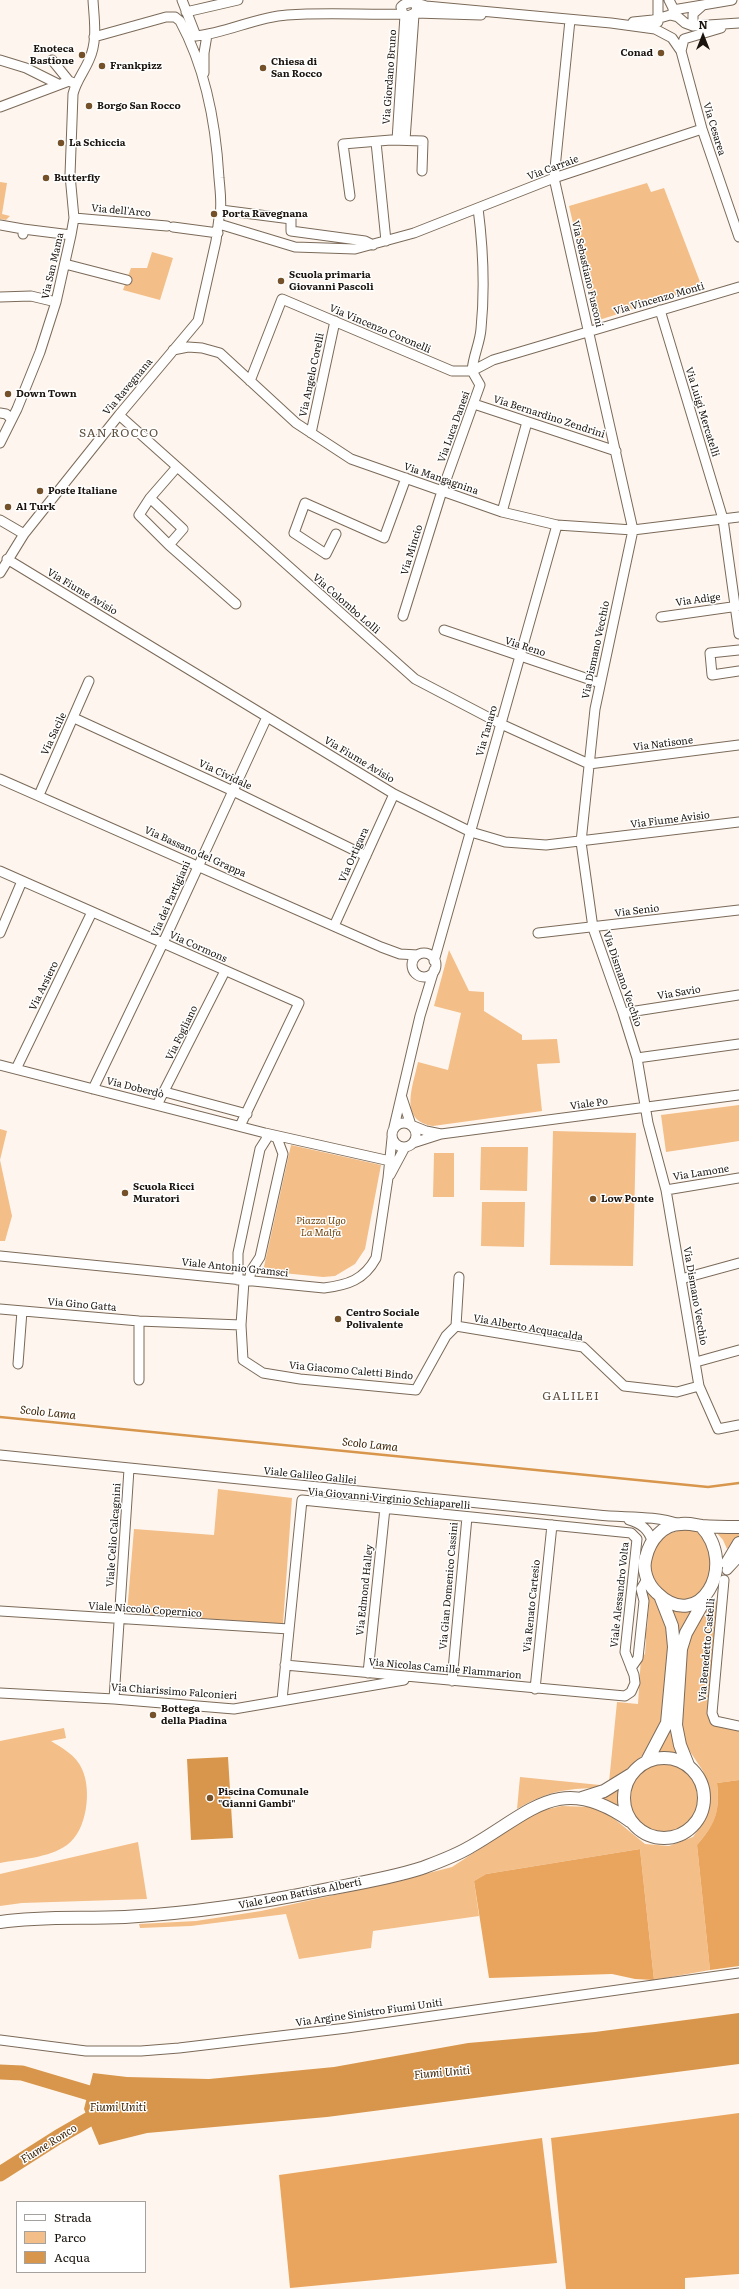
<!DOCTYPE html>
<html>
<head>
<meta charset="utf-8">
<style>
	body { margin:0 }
	#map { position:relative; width:739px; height:2289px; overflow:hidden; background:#fef6ee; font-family:Literata,serif }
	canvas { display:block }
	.legend { position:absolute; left:16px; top:2201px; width:130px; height:72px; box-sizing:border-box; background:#fff; border:1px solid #a4a19f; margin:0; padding:5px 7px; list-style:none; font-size:12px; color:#1b140e }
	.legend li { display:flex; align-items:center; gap:8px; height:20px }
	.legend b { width:20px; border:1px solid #a4a19f }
	.north { position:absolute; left:683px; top:16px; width:40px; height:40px; -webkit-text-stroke:3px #fff; paint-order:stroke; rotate:0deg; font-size:11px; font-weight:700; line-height:16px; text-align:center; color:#1b140e }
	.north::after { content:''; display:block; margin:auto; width:14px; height:18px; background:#1b140e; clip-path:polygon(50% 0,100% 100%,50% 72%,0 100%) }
</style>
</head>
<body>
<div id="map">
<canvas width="739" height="2289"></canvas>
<ul class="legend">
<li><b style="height:5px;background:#fff"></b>Strada</li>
<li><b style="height:11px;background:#f3be88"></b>Parco</li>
<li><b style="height:11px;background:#d8964d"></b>Acqua</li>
</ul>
<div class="north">N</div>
</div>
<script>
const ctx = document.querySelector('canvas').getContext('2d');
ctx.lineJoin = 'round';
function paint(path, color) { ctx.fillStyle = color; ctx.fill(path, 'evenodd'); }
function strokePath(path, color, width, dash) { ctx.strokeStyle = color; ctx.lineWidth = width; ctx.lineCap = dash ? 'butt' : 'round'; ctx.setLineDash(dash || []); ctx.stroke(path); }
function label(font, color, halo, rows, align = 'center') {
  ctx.font = font + ' Literata,serif'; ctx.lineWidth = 3; ctx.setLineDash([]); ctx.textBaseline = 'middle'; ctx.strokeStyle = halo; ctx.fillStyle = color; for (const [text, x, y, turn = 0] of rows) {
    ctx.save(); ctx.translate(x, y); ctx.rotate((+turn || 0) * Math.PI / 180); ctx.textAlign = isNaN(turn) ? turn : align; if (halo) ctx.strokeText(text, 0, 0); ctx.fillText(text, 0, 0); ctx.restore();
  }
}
const green = new Path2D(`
	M0,182L7,183L2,214L10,216L6,220L0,219Z
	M647,183L651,192L664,188L702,287L596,321L569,206Z
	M152,252L173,258L160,300L123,290L131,268H147Z
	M449,950L469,991L484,992V1011L522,1035V1040L557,1039L560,1063L537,1064L542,1111L433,1126C398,1121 413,1086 418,1062L448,1070L461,1013L434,1006Z
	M739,1105V1141L666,1152L661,1115Z
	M0,1129L7,1131L0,1160L12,1216L5,1241H0Z
	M553,1131L636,1133L633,1266L550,1265Z
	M291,1145L381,1165L365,1249L355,1264L335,1276L323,1277L263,1271Z
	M481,1147H528L527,1191L480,1190Z
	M434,1153H454V1197H433Z
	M482,1202H525L524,1247L481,1246Z
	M218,1489L292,1498L283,1624L127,1613L134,1529L214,1535Z
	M688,1529L700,1532L718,1549L706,1594C700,1596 692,1600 685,1601C648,1605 629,1535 688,1529Z
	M739,1530V1538L727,1549L723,1540L716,1532Z
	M647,1588C671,1623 669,1636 667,1677C667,1689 667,1702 665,1713C661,1741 633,1769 609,1782L617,1702L638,1704L641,1657L645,1654L646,1639L642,1636L643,1630L647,1628L649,1602L645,1598V1589Z
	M718,1600L707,1715L712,1724L739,1730V1780L717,1783C720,1812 716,1823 697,1845L710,1970L654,1980L640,1849L486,1874L474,1881L479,1916L373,1931L371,1948L299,1959L286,1914L191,1926L140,1928L139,1924L196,1921L261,1911L394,1882L452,1867L527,1818L544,1810L562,1806L591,1807L606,1812L645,1844L669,1846L693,1837L705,1820L709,1806L708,1785L703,1771L687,1747L681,1726L687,1639L697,1620L714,1602Z
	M670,1607L680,1610H694L681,1632H678Z
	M671,1727L679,1754L669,1752L658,1753L657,1751Z
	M64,1728L66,1738L51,1741C62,1748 76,1755 82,1769C92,1790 87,1831 67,1845C49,1858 21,1859 0,1863V1741Z
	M629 1798a35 35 0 1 1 70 0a35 35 0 1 1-70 0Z
	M520,1777L600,1785L599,1787C589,1789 578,1788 568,1790C550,1792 532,1800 517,1809Z
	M621,1785L620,1810L596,1798Z
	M138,1842L147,1899L22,1903L0,1906V1874Z`);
const forest = new Path2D(`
	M739,1780V1966L710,1970L697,1845C716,1823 720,1811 717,1783Z
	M640,1849L654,1980L635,1979L612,1974L489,1978L474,1881L486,1874Z
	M739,2113V2274L685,2278V2289H566L551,2138Z
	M542,2138L557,2263L290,2288L279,2175Z`);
const water = new Path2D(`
	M228,1757L233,1838L191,1840L187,1759Z
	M739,2013V2064L327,2117L147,2133L99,2145L84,2109L93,2073L127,2077L209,2079L334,2067L468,2043L595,2032Z`);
const stream = new Path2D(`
	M0,1417L708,1487L739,1483`);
const river = new Path2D(`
	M0,2072L22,2073L106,2098
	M0,2174L58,2137L105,2110`);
const minor = new Path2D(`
	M182,0L196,36C227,33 256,17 287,15C326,12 365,15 403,14
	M658,0V22
	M669,0L676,14
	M414,2L417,8L415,13L408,16L403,14L401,7C407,0 417,3 426,6L611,23L655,29L672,38L681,51L702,129L739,237
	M673,10L732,0
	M186,12L238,0
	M415,13L481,15
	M570,20L554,178L633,530L595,709L581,842L593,928L623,1013L637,1058L648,1123L666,1190L699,1386L718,1429L739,1425
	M633,22L653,20L670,15L678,17L685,23L693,26L739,23
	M693,26V14L702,6
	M94,37L166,17H175L180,21C206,69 216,125 219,178C220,190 222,203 220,215
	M681,51L684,39L721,28
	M0,60L26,68L58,84
	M52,60L69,81
	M204,73V53L207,35
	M0,107L69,81L76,84
	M397,140L405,15
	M405,140L414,15
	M376,142L386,241
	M350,196L343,144L391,140L423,141L422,171
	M221,210L291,219V231L365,241L373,245
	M74,218L167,226
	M219,224L295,247L355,249L414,233L554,178L702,129
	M0,225L23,229
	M173,227L218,233
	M23,234V229L71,235
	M65,264L127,280
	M0,297L31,296L56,302
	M660,310L723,519L739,634
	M173,350L188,347L202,348L220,353L296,423L351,459L502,512L557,525L633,530L739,517
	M472,371C473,356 480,343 481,329C485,289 483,247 478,208
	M250,381L282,299L452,371H472L493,360L739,287
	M474,404L616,451
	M0,413L6,414L12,419
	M119,415L415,679L501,724L589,764L739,745
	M311,433L335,321
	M0,443L17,409L40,352L56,302L71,235L74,218L70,175L73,94C76,81 84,72 89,60C98,41 94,19 93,0
	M177,467L150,498L139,515L169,545L236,604
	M150,498L183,529L169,545
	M502,512L527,422
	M0,520L24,534
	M336,534L326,554L294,533L305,503L384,538L406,478
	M7,559L394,794L471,832L505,842L546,845L739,822
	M0,573L24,534L119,415L198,321L216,241L219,218
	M403,616L442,491L480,385L472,371
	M661,617L739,606
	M444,630L600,683
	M739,650L710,653L712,675L739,671
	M74,718L233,791L366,856
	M0,779L381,947L400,954L418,955
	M39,795L89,681
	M0,871L299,1003L240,1126
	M334,926L394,794
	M0,933L22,881
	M538,933L739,910
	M412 965a12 12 0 1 1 24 0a12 12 0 1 1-24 0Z
	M434,961L557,525
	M623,1013L739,995
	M637,1058L739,1044
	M0,1065L265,1133L390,1161
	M16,1069L92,912
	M93,1089L163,943L267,717
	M165,1092L247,1114
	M402,1098L411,1125L426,1131L441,1134
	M157,1105L225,971
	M392 1135a12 12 0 1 1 24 0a12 12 0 1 1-24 0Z
	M394,1127L420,1016L434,970
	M413,1143L441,1134L739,1095
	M390,1175L405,1147
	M666,1190L739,1178
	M0,1256L324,1288C348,1285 364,1280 376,1258L388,1178L392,1138
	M681,1279L739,1263
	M238,1280V1253L260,1149L267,1138L265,1133
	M244,1281L241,1325L243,1360L263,1373L300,1379L416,1390L446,1336L456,1326L459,1277
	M249,1281L251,1271L260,1257L283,1154L277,1138L270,1135
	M0,1309L139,1321L241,1325
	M139,1321V1380
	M456,1326L583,1347L624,1386L677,1392L699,1386
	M696,1362L739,1350
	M18,1364L22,1311
	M0,1455L598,1515C625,1518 653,1515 679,1524
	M629,1520C640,1523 649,1530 652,1541
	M727,1570L739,1557
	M724,1580L712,1713L715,1721L739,1726
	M0,1611L289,1629
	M631,1668L638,1658L644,1601L641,1589L647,1579
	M368,1673L385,1508
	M452,1681L467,1517
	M535,1689L552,1525
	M0,1693L114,1699L234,1709L404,1680
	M114,1699L129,1469
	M282,1700L302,1500L631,1533L637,1539L625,1652L634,1675L635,1683L631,1692L625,1696L285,1665
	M0,2040L86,2051H141L179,2048L347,2028L739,1973`);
const major = new Path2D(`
	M701,1526C739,1566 699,1634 657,1593C647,1584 642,1569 646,1557C650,1540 663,1524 681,1524C689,1523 695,1525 702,1526C715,1527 727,1527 739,1527
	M727,1563L739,1543
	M624 1798a40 40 0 1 1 80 0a40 40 0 1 1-80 0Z
	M647,1761L667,1723L674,1647L672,1626L661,1598
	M688,1765L680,1745L676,1725L681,1649L686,1633L704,1601
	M582,1798L604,1791L630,1775
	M0,1922C42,1916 83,1919 125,1917C194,1913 261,1903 328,1889C360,1883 391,1878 422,1868C438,1862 455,1856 470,1847C530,1813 560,1771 630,1821`);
const markers = [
	[661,53,4,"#75512a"],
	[82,55,4,"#75512a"],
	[102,66,4,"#75512a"],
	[263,68,4,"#75512a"],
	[89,106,4,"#75512a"],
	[61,143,4,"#75512a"],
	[46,178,4,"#75512a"],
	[214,214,4,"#75512a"],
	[281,281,4,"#75512a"],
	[8,394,4,"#75512a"],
	[40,491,4,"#75512a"],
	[8,507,4,"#75512a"],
	[125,1193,4,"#75512a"],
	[593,1199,4,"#75512a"],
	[338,1319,4,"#75512a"],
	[153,1715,4,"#75512a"],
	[210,1798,4,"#75512a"]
];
const poiNames = [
	["Enoteca",74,49,"right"],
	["Bastione",74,61,"right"],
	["Conad",653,53,"right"],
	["Chiesa di",271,62],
	["San Rocco",271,74],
	["Frankpizz",110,66],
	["Borgo San Rocco",97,106],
	["La Schiccia",69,143],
	["Butterfly",54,178],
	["Porta Ravegnana",222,214],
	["Scuola primaria",289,275],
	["Giovanni Pascoli",289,287],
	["Down Town",16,394],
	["Poste Italiane",48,491],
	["Al Turk",16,507],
	["Scuola Ricci",133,1187],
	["Muratori",133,1199],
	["Low Ponte",601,1199],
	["Centro Sociale",346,1313],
	["Polivalente",346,1325],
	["Bottega",161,1709],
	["della Piadina",161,1721],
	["Piscina Comunale",218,1792],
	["\"Gianni Gambi\"",218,1804]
];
const streetNames = [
	["Via Giordano Bruno",390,77,-86],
	["Via Cesarea",714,129,73],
	["Via Carraie",553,168,-20],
	["Via dell'Arco",121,211,5],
	["Via San Mama",53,266,-77],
	["Via Sebastiano Fusconi",587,274,77],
	["Via Vincenzo Monti",659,299,-16],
	["Via Vincenzo Coronelli",380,329,23],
	["Via Angelo Corelli",312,375,-78],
	["Via Ravegnana",128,387,-50],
	["Via Luigi Mercatelli",702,412,73],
	["Via Bernardino Zendrini",549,417,18],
	["Via Luca Danesi",454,427,-70],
	["Via Mangagnina",441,479,19],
	["Via Mincio",412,550,-73],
	["Via Fiume Avisio",82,592,31],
	["Via Adige",698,600,-8],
	["Via Colombo Lolli",346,604,41],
	["Via Reno",525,647,18],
	["Via Dismano Vecchio",596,650,-78],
	["Via Tanaro",487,731,-74],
	["Via Sacile",54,734,-65],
	["Via Natisone",663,744,-7],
	["Via Fiume Avisio",359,760,31],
	["Via Cividale",225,775,25],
	["Via Fiume Avisio",670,820,-7],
	["Via Bassano del Grappa",195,852,24],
	["Via Ortigara",354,855,-66],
	["Via dei Partigiani",171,899,-66],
	["Via Senio",637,911,-7],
	["Via Cormons",198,947,24],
	["Via Dismano Vecchio",622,979,71],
	["Via Arsiero",44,986,-64],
	["Via Savio",679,993,-9],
	["Via Fogliano",182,1033,-64],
	["Via Doberdò",135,1088,14],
	["Viale Po",589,1104,-8],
	["Via Lamone",701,1173,-9],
	["Viale Antonio Gramsci",235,1268,6],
	["Via Dismano Vecchio",695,1296,80],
	["Via Gino Gatta",82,1305,5],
	["Via Alberto Acquacalda",528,1328,10],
	["Via Giacomo Caletti Bindo",351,1371,5],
	["Viale Galileo Galilei",310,1476,6],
	["Via Giovanni Virginio Schiaparelli",389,1499,5],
	["Viale Celio Calcagnini",114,1535,-86],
	["Via Gian Domenico Cassini",449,1586,-85],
	["Via Edmond Halley",365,1590,-84],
	["Viale Alessandro Volta",620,1595,-84],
	["Via Renato Cartesio",532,1606,-84],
	["Viale Niccolò Copernico",145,1610,4],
	["Via Benedetto Castelli",707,1650,-85],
	["Via Nicolas Camille Flammarion",445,1669,5],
	["Via Chiarissimo Falconieri",174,1692,4],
	["Viale Leon Battista Alberti",300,1894,-11],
	["Via Argine Sinistro Fiumi Uniti",369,2013,-8]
];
const parkNames = [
	["Piazza Ugo",321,1221],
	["La Malfa",321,1233]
];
const waterNames = [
	["Scolo Lama",48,1413,6],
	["Scolo Lama",370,1445,6],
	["Fiumi Uniti",442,2073,-5],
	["Fiumi Uniti",118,2108],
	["Fiume Ronco",49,2144,-32]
];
const quarterNames = [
	["SAN ROCCO",119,433],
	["GALILEI",571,1396]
];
paint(green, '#f3be88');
paint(forest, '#e9a55d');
paint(water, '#d8964d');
strokePath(stream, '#d8964d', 2.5);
strokePath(river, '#d8964d', 15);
strokePath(minor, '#7b6a59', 11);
strokePath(major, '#7b6a59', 14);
strokePath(minor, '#fff', 9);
strokePath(major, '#fff', 12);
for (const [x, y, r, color] of markers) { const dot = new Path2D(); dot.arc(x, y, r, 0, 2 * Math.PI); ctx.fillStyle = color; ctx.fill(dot); strokePath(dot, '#fff', 1.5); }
label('bold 10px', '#1b140e', '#fff', poiNames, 'left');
label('10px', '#1b140e', '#fff', streetNames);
label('italic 10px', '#70440b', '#fff', parkNames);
label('italic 11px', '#3d2303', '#fff', waterNames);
ctx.letterSpacing = '1px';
label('12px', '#5f4f3f', '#fff', quarterNames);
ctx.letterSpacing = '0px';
</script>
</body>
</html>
